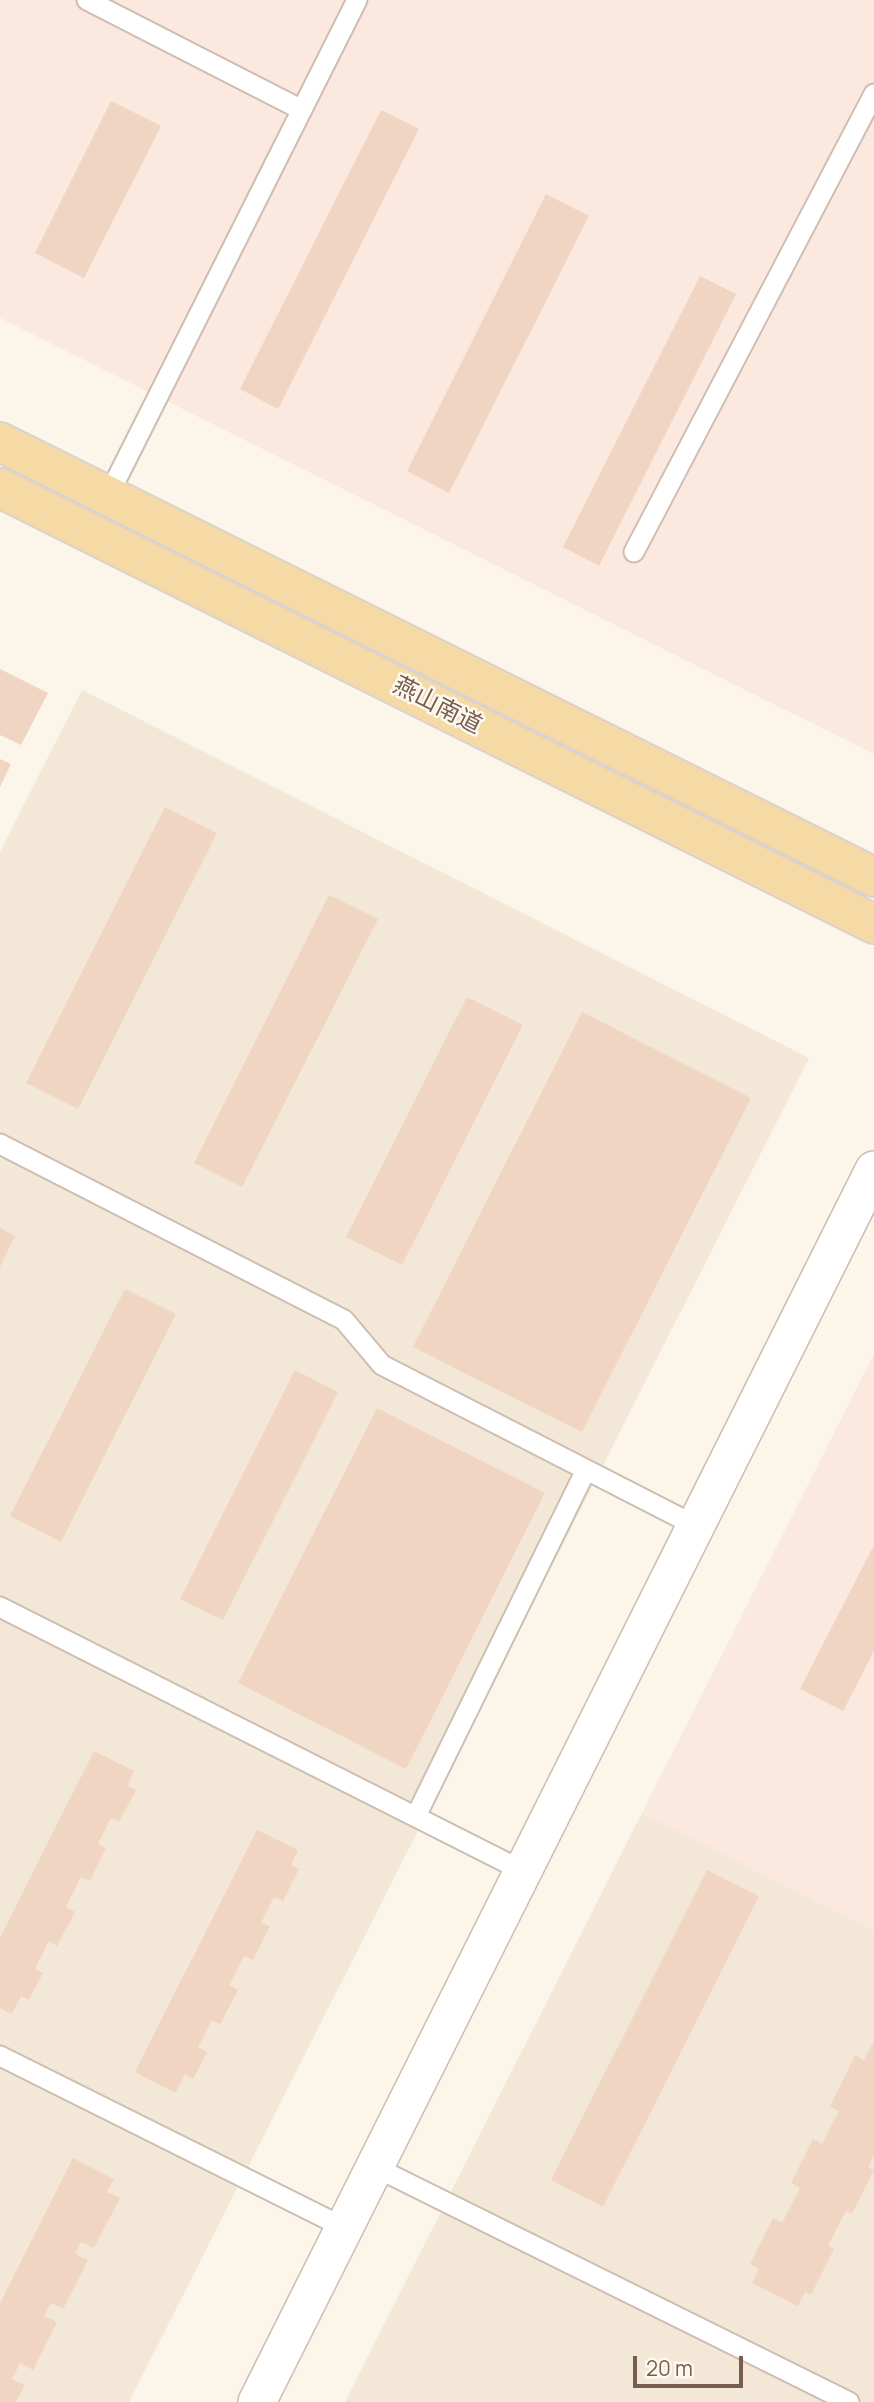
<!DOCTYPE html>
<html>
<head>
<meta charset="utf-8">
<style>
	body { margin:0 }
	#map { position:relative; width:874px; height:2402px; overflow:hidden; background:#fcf5ea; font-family:Manrope,sans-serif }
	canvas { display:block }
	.scale { position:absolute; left:633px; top:2356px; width:110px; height:32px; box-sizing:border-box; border:4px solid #765d4e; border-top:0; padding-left:9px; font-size:21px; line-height:24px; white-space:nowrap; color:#765d4e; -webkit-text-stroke:5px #fef9f0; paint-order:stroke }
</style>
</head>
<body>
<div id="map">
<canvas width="874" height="2402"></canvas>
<div class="scale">20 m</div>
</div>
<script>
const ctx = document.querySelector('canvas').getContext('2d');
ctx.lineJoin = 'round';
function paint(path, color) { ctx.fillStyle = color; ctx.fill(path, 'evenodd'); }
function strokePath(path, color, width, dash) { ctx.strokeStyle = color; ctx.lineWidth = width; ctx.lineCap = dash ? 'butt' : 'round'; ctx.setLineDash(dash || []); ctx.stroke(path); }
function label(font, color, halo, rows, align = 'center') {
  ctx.font = font + ' Manrope,"Noto Sans SC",sans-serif'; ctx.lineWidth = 5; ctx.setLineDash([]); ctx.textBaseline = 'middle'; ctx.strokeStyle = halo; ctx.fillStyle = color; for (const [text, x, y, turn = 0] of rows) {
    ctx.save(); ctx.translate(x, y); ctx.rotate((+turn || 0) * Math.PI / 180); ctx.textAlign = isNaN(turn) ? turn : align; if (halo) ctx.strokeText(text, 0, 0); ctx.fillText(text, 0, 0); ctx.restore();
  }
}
const residential = new Path2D(`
	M82,690L809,1058L129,2402H0V852Z
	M642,1813L874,1930V2402H345Z`);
const commercial = new Path2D(`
	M0,0H874V754L0,318Z
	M874,1354V1930L642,1813Z`);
const building = new Path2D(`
	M111,101L161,126L84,278L35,253Z
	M381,110L419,129L278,409L240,389Z
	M546,194L589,216L449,493L407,471Z
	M700,276L736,294L599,566L563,547Z
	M0,669L48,693L21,745L0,735Z
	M0,759L11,764L0,787Z
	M165,807L217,833L78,1109L26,1083Z
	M329,895L378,919L242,1187L194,1163Z
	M467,997L523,1025L402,1265L346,1237Z
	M582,1012L751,1098L582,1432L413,1347Z
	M0,1228L15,1236L0,1267Z
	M125,1289L176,1314L61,1542L10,1516Z
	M295,1370L338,1392L223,1620L180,1599Z
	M377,1408L545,1493L406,1769L238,1683Z
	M874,1545V1651L843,1711L800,1689Z
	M94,1751L134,1771L127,1786L136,1790L119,1822L111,1818L98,1844L106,1848L90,1881L81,1877L66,1907L75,1912L57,1946L49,1941L35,1969L43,1973L29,2000L21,1996L12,2014L0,2008V1938Z
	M257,1830L298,1850L291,1865L299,1869L283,1901L274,1897L261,1923L270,1926L253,1960L244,1956L229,1985L238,1990L220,2024L212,2020L198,2047L207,2052L193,2079L185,2074L175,2093L135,2072Z
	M707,1870L759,1896L603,2207L551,2180Z
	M874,2041V2156L868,2167L874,2170L852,2214L846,2211L828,2246L834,2249L811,2295L805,2292L798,2306L752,2283L759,2269L750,2264L773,2218L782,2223L800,2188L791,2183L813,2139L822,2144L839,2111L830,2107L855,2055L864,2060Z
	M73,2158L114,2179L107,2192L120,2198L94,2248L81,2242L75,2254L88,2260L63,2309L51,2303L44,2316L57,2322L33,2370L20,2363L12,2379L25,2385L16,2402H0V2303Z`);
const service = new Path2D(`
	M87,0L302,110
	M108,496L357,0
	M634,552L874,94
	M0,1144L344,1320L382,1365L696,1526
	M0,1607L523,1871
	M416,1816L586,1470
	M0,2056L345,2228
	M375,2167L849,2402`);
const minor = new Path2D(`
	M257,2402L874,1170`);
const primary = new Path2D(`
	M0,442L874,877
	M0,488L874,924`);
const streetNames = [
	["燕山南道",437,706,27]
];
paint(residential, '#f3e7d8');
paint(commercial, '#fbe8de');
paint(building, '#f0d6c2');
strokePath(service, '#cebdb0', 23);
strokePath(minor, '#cebdb0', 40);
strokePath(primary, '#d9d2cd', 42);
strokePath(service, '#fff', 19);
strokePath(minor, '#fff', 37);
strokePath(primary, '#f6daa6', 38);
label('24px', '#765d4e', '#fef9f0', streetNames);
</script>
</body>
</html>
